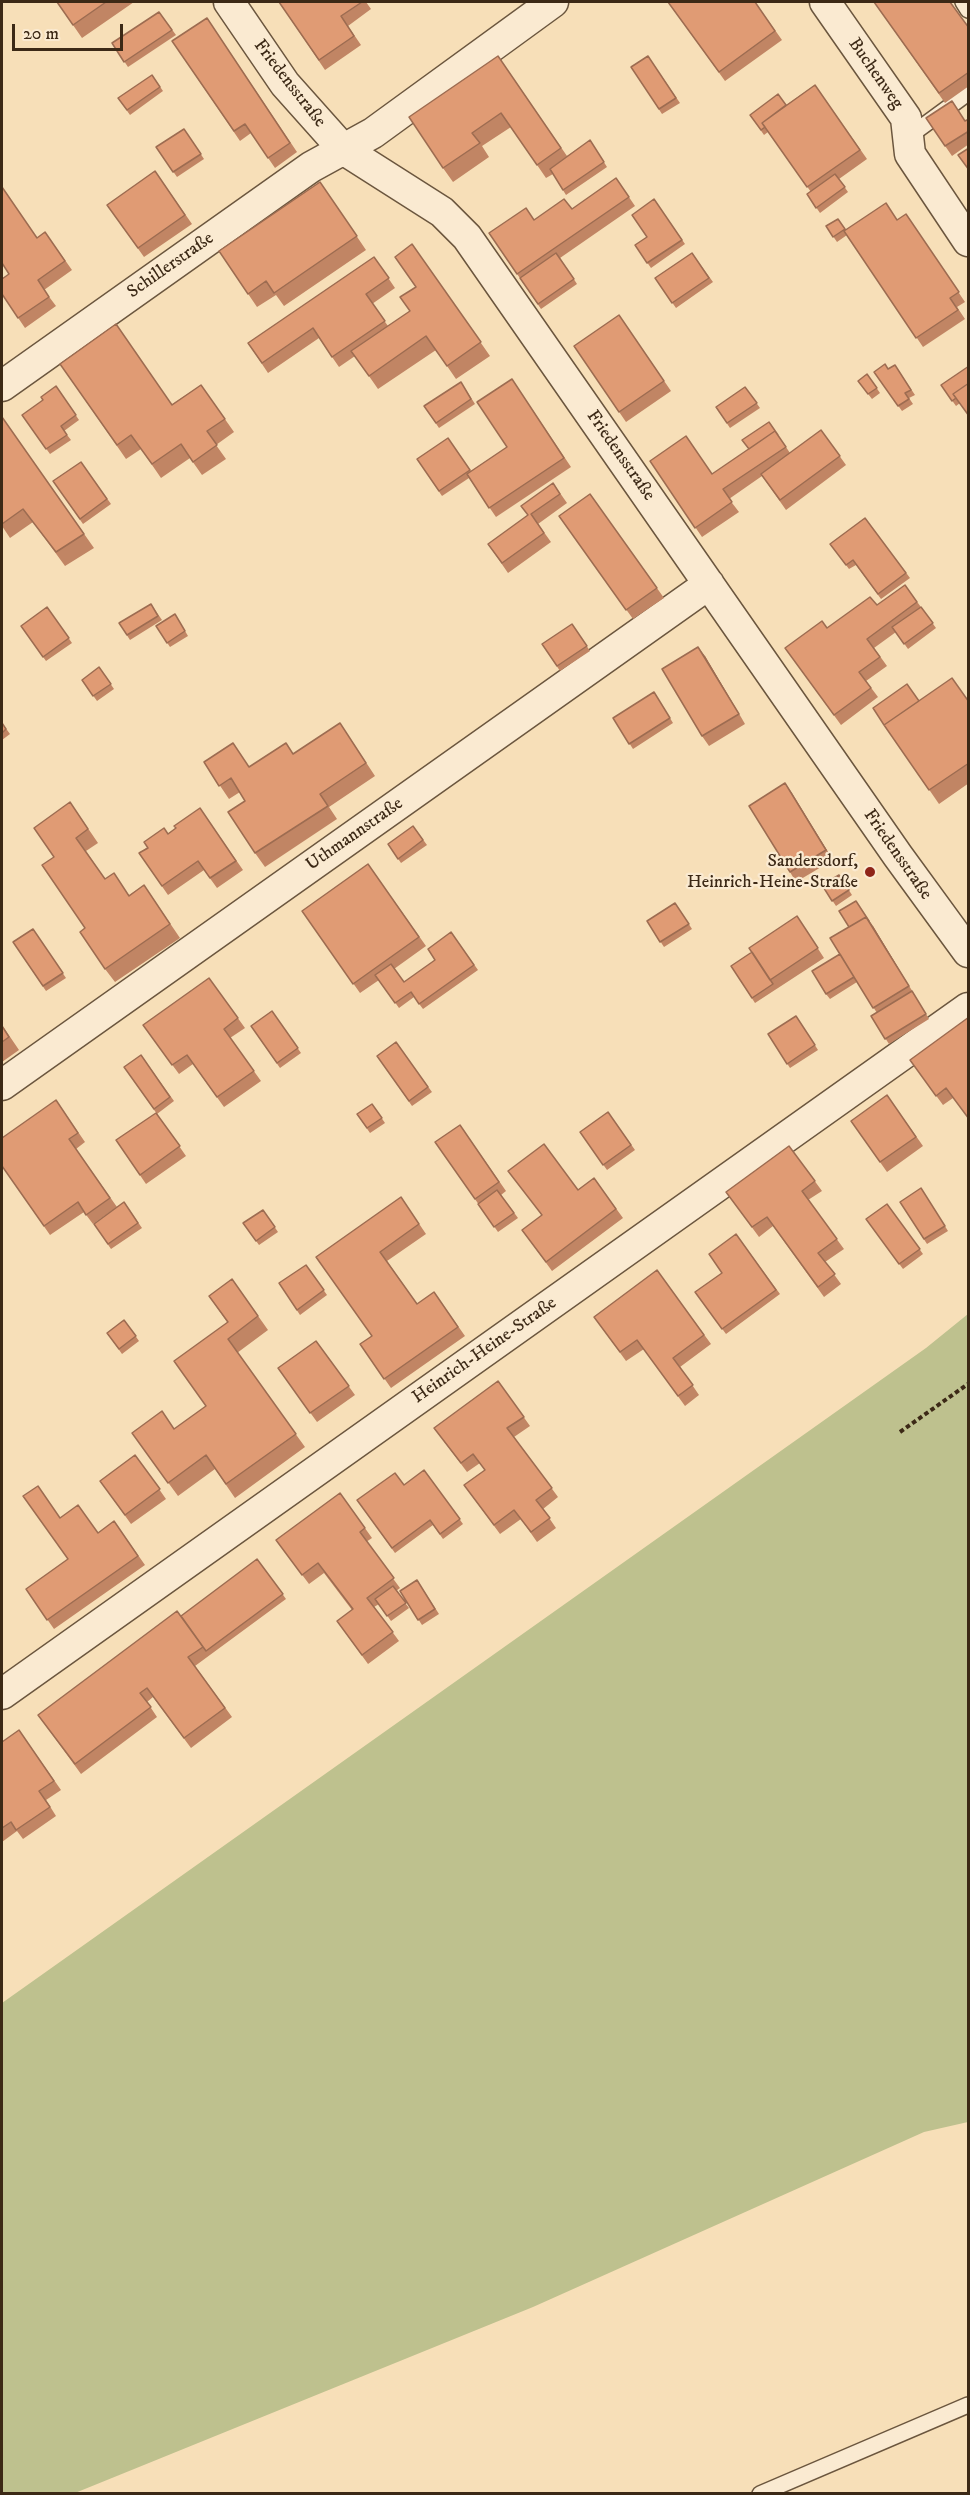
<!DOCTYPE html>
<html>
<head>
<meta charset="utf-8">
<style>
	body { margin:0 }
	#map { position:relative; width:970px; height:2495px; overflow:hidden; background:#f7dfb8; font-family:"IM FELL DW Pica",serif }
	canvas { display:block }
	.frame { position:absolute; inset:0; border:3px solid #3c2916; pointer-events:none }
	.scale { position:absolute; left:12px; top:24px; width:111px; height:27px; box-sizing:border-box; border:3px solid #3c2916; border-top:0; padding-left:8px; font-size:18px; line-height:21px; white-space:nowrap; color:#3c2916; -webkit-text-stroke:4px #faead1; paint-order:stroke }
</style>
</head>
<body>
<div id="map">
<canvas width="970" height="2495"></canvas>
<div class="frame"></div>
<div class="scale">20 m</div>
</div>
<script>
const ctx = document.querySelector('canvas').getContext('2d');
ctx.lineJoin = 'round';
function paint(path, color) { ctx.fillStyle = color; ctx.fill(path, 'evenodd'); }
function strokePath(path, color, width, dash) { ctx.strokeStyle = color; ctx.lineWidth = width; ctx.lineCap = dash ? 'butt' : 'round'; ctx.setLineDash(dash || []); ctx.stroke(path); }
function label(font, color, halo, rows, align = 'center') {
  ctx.font = font + ' "IM FELL DW Pica",serif'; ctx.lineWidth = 4.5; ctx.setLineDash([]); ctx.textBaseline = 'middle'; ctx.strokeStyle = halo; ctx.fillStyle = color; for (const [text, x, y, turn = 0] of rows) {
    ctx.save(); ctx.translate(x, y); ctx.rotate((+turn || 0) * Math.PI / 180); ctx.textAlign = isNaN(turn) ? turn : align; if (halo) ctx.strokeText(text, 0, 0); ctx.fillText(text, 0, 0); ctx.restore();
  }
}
const green = new Path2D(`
	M968,1314V2122L924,2132L533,2307L75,2493H2V2003L926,1348Z`);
const path = new Path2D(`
	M900,1432L968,1384`);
const lane = new Path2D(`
	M963,2L968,10
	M908,137L968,93
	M760,2494L968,2405`);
const street = new Path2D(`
	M229,2L285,84L343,149L442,212L467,237L898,856L968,952
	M825,2L906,118L910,154L968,241
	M2,386L311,167L373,133L553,2
	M2,1085L709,584
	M2,1694L968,1008`);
const wall = new Path2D(`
	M57,2H134L82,38Z
	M279,2H366L371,9L348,26L361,45L325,70Z
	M668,2H755L782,40L725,81Z
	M874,2L969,28V86L945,103Z
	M159,12L176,35L128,67L112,43Z
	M207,18L297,152L275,168L251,133L240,141L172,41Z
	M498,56L567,156L590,140L607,167L566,195L553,174L546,178L511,127L482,146L489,157L453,182L443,168Z
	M648,56L680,103L662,114L631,67Z
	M152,75L163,91L130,115L118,98Z
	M815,85L867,159L839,179L848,192L820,213L807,194L811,192L768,132L764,135L750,115L786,105Z
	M926,118L965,121L969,119V144L952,156Z
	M184,129L204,159L177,177L156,147Z
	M155,171L192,224L144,257L107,205Z
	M616,178L635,206L560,258L577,284L541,309L489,233L572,209Z
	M320,182L366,250L284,306L276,295L257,307L219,251Z
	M654,199L685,244L651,268L635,245L647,237Z
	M906,214L965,302L957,307L965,319L923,347L847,235L837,242L826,226L838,219L846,230L897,220Z
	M45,232L72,270L44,290L56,306L25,328L2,294L9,274L37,238Z
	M412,244L490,356L456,379L436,350L378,389L355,356L339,367L319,338L268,373L248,343L374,257L395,288L372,304L388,326L410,311L416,287Z
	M692,253L713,282L676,308L655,278Z
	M619,315L671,391L626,422L574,346Z
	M60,364L172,404L201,385L234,432L216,445L226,459L202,475L190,458L161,478L141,449L126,459Z
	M895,365L915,395L909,398L913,404L902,411L874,372L888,369Z
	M969,366L960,403L956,406L941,385Z
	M867,374L880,393L872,399L858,381Z
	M512,379L571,467L496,517L469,478L442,496L417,459L448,438L471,471L507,447Z
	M461,382L475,404L439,428L424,406Z
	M56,386L79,420L64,431L71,440L50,454L22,415L43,400Z
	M745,387L760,408L730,428L716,407Z
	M2,417L94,548L65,566L33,522L10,538L2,526Z
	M769,422L790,453L821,430L846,465L786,510L762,476L729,499L739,512L702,537L650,461L713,474L749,449Z
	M81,462L111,504L83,524L53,481Z
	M553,483L567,503L538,524L551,542L508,573L488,544L528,515Z
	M590,494L664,598L633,619L559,516Z
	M865,518L910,578L881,599L856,565L849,569L830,544Z
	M905,585L936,628L908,649L896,632L874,648L887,666L866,681L878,697L841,725L785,648L877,605Z
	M151,604L162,620L130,640L119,623Z
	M47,607L72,643L46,661L21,626Z
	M175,614L188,636L170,647L156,626Z
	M572,624L590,651L560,671L542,644Z
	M705,656L745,724L709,746L702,736Z
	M99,667L114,689L97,701L82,680Z
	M654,692L673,723L633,749L613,718Z
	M919,701L969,702V783L939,804L873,708Z
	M2,723L10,734L2,740Z
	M340,723L375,776L329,807L337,819L265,867L255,853L245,801L240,792L229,799L204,762L250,767L294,754Z
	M785,783L833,860L796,882L790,872Z
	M70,802L98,843L86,851L105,879L129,895L144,885L180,938L115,982L105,969L85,928L54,857Z
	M200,808L243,870L217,888L204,870L168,895L139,853L176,828Z
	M413,826L427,845L401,863L388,844Z
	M368,864L426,946L394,969L404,982L435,960L451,932L478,970L423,1009L414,997L399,1008L379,980L360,993L302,911Z
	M839,875L852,895L836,906L822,885Z
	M675,903L692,929L664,947L647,921Z
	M797,916L824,958L755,1003L731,966L752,952Z
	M873,926L929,1019L889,1044L871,1016L877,1013L857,982L830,999L826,994L840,954Z
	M33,929L66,978L46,991L13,942Z
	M209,978L245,1028L230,1038L261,1081L224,1107L193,1064L179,1074L143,1025Z
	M272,1011L301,1053L280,1068L251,1026Z
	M796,1016L818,1050L790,1068L768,1034Z
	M969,1017L953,1098L943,1105L910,1060Z
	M2,1025L19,1050L2,1062Z
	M396,1042L432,1092L412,1106L377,1056Z
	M141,1055L174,1101L157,1114L124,1067Z
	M887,1095L923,1146L887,1172L851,1121Z
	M56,1100L85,1142L76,1149L117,1207L93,1224L84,1212L50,1235L2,1166Z
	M372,1104L385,1123L370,1133L357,1114Z
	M608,1112L635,1150L607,1170L580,1132Z
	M156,1113L186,1156L146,1184L116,1140Z
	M460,1125L506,1191L501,1195L518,1218L498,1232L435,1142Z
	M789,1146L822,1191L808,1200L844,1249L825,1262L841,1284L824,1297L773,1226L759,1237L726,1192Z
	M594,1178L623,1218L552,1271L522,1230Z
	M921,1188L948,1231L927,1244L900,1202Z
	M401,1197L426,1234L387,1261L417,1304L434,1292L465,1336L391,1388L360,1344L372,1336L316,1257Z
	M124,1202L142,1228L111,1249L94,1224Z
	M887,1204L923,1254L903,1269L866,1219Z
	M263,1210L278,1232L259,1245L243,1223Z
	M736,1234L780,1294L726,1334L695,1292L722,1273Z
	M306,1265L327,1295L300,1315L279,1283Z
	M657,1270L711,1344L680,1367L699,1395L685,1406L644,1349L626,1361L594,1317Z
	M232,1279L268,1330L237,1353L305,1447L235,1498L215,1469L178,1496L132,1433L174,1429L206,1406L227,1322L209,1296Z
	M124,1320L139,1341L122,1354L107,1333Z
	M316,1341L355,1395L317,1422L278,1368Z
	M498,1381L530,1426L514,1437L558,1497L543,1509L556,1528L537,1542L521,1519L500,1534L464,1485L485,1470L480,1463L467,1472L434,1428Z
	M135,1455L166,1499L131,1524L100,1481Z
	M424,1470L463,1524L443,1539L433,1525L395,1553L357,1500L404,1485Z
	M340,1493L372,1538L366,1542L400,1588L396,1591L409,1608L391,1621L379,1604L374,1607L399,1641L368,1664L337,1621L352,1610L324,1573L309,1584L276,1540Z
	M60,1518L98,1533L114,1521L145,1565L54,1629L26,1589L68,1559Z
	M257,1559L286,1599L195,1666L232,1717L191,1748L153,1697L147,1702L157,1717L81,1774L38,1715L181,1616Z
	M417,1580L439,1614L422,1625L400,1591Z
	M19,1730L61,1790L46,1800L56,1816L23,1839L17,1831L2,1842V1742Z`);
const shadedWall = new Path2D(`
	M698,647L705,656L745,724L739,714Z
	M785,783L792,793L833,860L826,850Z
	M856,901L873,926L929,1019L909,986Z`);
const building = new Path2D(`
	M57,2H106L73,25Z
	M279,2H362L341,16L354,36L319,60Z
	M668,2H755L775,31L719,72Z
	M874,2H950L969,28V72L939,93Z
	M159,12L172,30L124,62L112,43Z
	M207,18L290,143L268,158L245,124L234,131L172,41Z
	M498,56L561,148L537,165L501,113L472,133L480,143L443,168L409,117Z
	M648,56L676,98L659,109L631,67Z
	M152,75L160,87L127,110L118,98Z
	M815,85L860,150L807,187L762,123Z
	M778,94L786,105L762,123L765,127L761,130L750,115Z
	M952,101L965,121L969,119V131L945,146L926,118Z
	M184,129L201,154L173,172L156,147Z
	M590,140L604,162L563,190L550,169Z
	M969,148V170L958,155Z
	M155,171L185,215L138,248L107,205Z
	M835,174L845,187L816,208L807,194Z
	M616,178L629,197L517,274L489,233L526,208L534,220L564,199L572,209Z
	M320,182L357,236L274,293L266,281L248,294L219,251Z
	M2,187L37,238L45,232L65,261L38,280L49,297L18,318L2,294V279L9,274L2,263Z
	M654,199L682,240L647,263L635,245L647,237L632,215Z
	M886,203L897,220L906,214L959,292L950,298L958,310L916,338L844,231Z
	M838,219L845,229L833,237L826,226Z
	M412,244L481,342L447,366L426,336L369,376L351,351L410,311L400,297L416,287L395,257Z
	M556,253L574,279L538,304L520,278Z
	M692,253L709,278L672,303L655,278Z
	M374,257L389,278L366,294L385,321L332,357L313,328L262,363L248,343Z
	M619,315L664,381L619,412L574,346Z
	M116,324L172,405L201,385L225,419L207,431L217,445L193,462L181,444L152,464L131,435L117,445L60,364Z
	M885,364L888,369L895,365L911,390L905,393L909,399L898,406L874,372Z
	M969,366V383L953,394L956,398L952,401L941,385Z
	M867,374L877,388L868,394L858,381Z
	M512,379L564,458L489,508L467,474L507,447L477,402Z
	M461,382L471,399L436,423L424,406Z
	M969,383V416L953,394Z
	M56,386L76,415L61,426L67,435L46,449L22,415L43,400L41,397Z
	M745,387L757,403L727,423L716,407Z
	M2,417L84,534L56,552L23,509L2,524Z
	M769,422L778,435L775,431L749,449L742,440Z
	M821,430L840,456L780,500L761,474Z
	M775,431L786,447L723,489L732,502L695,528L650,461L686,436L712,474Z
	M448,438L470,470L439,491L417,459Z
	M81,462L107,499L80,519L53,481Z
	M553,483L560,494L531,514L544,533L502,563L488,544L528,515L521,506Z
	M590,494L657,588L626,610L559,516Z
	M865,518L906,573L878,594L853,560L846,565L830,544Z
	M905,585L917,602L867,639L880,657L859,672L871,688L834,715L785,648L822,621L827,628L870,597L877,605Z
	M151,604L158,616L127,635L119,623Z
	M47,607L69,638L43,657L21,626Z
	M921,607L933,623L904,644L892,627Z
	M175,614L185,631L167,643L156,626Z
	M572,624L587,646L557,666L542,644Z
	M698,647L739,714L702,736L662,669Z
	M99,667L111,684L93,696L82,680Z
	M952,678L969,702V763L929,790L884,725Z
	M907,684L919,701L884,725L873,708Z
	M654,692L670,718L629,744L613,718Z
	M2,723L6,729L2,733Z
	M340,723L366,763L320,794L328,806L255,853L228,812L245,801L231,778L219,786L204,762L233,743L249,767L286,743L293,754Z
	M785,783L826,850L790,872L749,806Z
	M70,802L88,829L76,838L105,879L114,873L129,896L144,885L170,924L105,969L80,932L85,928L42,865L54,857L34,828Z
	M200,808L236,861L210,878L198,861L162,886L139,853L148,848L144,842L164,828L168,834L176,828L174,826Z
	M413,826L423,840L398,859L388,844Z
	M368,864L419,937L353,984L302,911Z
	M839,875L849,890L832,901L822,885Z
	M856,901L869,921L866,917L849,927L839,911Z
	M675,903L689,924L660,942L647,921Z
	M797,916L818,948L770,980L749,948Z
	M866,917L909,986L873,1008L830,938Z
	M33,929L63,973L43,986L13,942Z
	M451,932L474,965L419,1004L411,992L395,1003L375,975L391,964L404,982L435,960L428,949Z
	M752,952L773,984L752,998L731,966Z
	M840,954L854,977L826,994L812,971Z
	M209,978L238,1018L224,1029L254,1071L217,1097L187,1055L172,1065L143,1025Z
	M912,991L926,1014L885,1039L871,1016Z
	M272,1011L298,1048L277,1063L251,1026Z
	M796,1016L815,1045L787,1064L768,1034Z
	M969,1017V1119L946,1088L936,1096L910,1060Z
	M2,1026L9,1037L2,1042Z
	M396,1042L428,1087L409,1101L377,1056Z
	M141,1055L170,1097L154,1109L124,1067Z
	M887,1095L916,1137L880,1162L851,1121Z
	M56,1100L78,1133L69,1139L110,1198L86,1215L78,1202L44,1226L2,1166V1138Z
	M372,1104L382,1118L367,1128L357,1114Z
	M608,1112L631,1145L603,1165L580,1132Z
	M156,1113L180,1146L140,1175L116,1140Z
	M460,1125L499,1182L475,1199L435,1142Z
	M544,1144L578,1190L594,1178L616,1209L546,1262L522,1230L542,1215L508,1171Z
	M789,1146L815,1181L802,1191L837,1239L818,1253L835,1274L818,1287L767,1217L752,1227L726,1192Z
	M921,1188L945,1226L924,1239L900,1202Z
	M497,1190L514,1213L494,1227L478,1204Z
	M401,1197L419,1224L380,1252L417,1304L434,1292L458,1327L384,1379L360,1344L372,1336L316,1257Z
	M124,1202L138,1223L108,1244L94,1224Z
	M887,1204L920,1249L899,1264L866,1219Z
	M263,1210L275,1227L256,1241L243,1223Z
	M736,1234L776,1290L722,1329L695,1292L722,1273L709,1254Z
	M306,1265L324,1290L297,1310L279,1283Z
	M657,1270L704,1335L673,1358L693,1385L678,1396L637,1340L620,1352L594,1317Z
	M232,1279L258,1316L228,1339L296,1434L226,1484L206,1455L168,1483L132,1433L162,1411L174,1429L206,1406L174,1361L228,1322L209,1296Z
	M124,1320L136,1336L119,1349L107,1333Z
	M316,1341L349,1386L310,1413L278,1368Z
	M498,1381L524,1417L507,1428L552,1488L536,1500L550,1518L531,1532L514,1510L494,1525L464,1485L485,1470L473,1454L461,1463L434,1428Z
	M135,1455L160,1489L125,1515L100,1481Z
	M424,1470L460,1519L440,1534L430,1520L392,1548L357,1500L395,1473L404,1485Z
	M38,1486L60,1518L78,1505L98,1533L114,1521L138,1556L47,1620L26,1589L68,1559L23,1496Z
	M340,1493L365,1528L360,1532L394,1578L367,1598L393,1632L362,1655L337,1621L353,1609L318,1563L302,1575L276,1540Z
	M257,1559L283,1594L206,1651L181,1616Z
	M417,1580L435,1609L418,1620L400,1591Z
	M393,1586L406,1603L387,1616L375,1599Z
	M177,1611L203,1647L188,1657L225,1708L184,1738L147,1688L140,1693L151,1707L75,1764L38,1715Z
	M19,1730L54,1781L39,1791L50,1807L16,1830L11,1822L2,1828V1742Z`);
const markers = [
	[870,872,6,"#8f2418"]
];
const streetNames = [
	["Buchenweg",875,74,55],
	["Friedensstraße",289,84,52],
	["Schillerstraße",171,266,-35],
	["Friedensstraße",620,456,55],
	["Uthmannstraße",355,835,-35],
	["Friedensstraße",897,855,55],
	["Heinrich-Heine-Straße",485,1351,-35]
];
const poiNames = [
	["Sandersdorf,",858,862],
	["Heinrich-Heine-Straße",858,883]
];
paint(green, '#bec18e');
strokePath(lane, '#6b563e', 18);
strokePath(street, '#6b563e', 33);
strokePath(path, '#3c2916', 4, [4.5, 3]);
strokePath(lane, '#faead1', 15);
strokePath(street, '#faead1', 30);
paint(wall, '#c18564');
paint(shadedWall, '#9d6c51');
paint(building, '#e09b74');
strokePath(building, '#9d6c51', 1.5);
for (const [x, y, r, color] of markers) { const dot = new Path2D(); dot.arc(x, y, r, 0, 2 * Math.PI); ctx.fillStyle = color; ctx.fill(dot); strokePath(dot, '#faead1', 2); }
label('18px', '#3c2916', '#faead1', streetNames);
label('18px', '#3c2916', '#faead1', poiNames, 'right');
</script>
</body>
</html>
